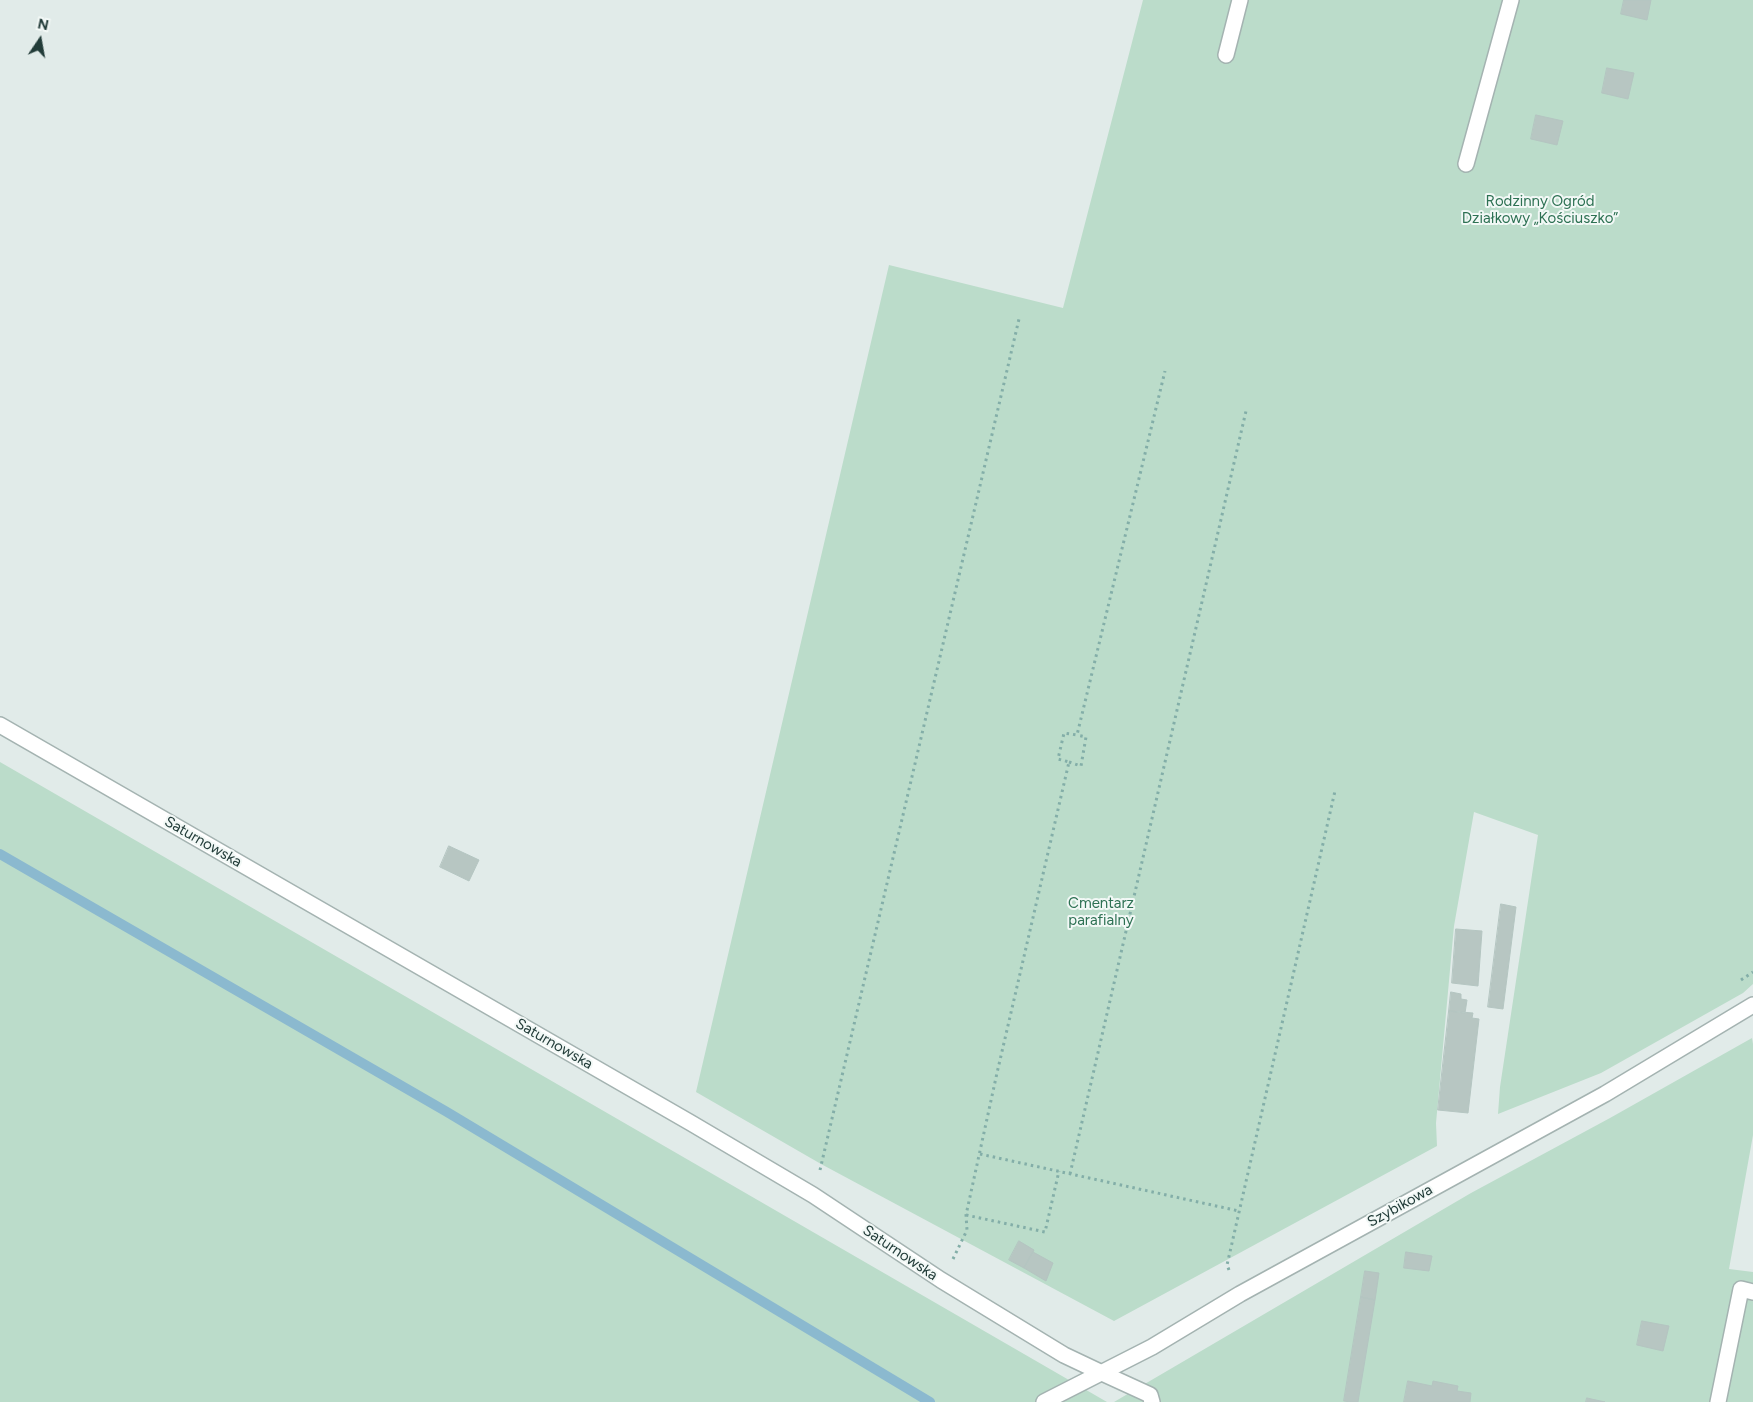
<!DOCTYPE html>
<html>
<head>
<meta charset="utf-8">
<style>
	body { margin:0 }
	#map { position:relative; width:1753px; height:1402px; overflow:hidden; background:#e1ebe9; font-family:Figtree,sans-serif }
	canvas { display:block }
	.north { position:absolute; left:15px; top:15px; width:50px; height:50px; -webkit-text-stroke:4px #f2f8f6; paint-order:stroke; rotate:12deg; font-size:14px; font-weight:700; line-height:20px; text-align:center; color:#223c39 }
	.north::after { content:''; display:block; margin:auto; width:18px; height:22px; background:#223c39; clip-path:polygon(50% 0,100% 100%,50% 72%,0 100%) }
</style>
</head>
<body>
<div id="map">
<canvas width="1753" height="1402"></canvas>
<div class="north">N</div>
</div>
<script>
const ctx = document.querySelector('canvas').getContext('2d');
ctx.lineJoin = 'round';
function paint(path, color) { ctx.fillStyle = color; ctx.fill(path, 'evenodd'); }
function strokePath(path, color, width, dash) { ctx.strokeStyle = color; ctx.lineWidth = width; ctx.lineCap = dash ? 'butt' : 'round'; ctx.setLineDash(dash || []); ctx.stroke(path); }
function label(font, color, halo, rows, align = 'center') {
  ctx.font = font + ' Figtree,sans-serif'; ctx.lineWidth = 4; ctx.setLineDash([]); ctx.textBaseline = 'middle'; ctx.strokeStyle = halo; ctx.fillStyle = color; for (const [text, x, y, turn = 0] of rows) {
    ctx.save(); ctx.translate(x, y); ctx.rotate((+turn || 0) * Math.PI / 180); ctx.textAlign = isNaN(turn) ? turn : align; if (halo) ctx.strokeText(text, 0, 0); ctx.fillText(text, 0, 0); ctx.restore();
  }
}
const green = new Path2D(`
	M1143,0H1753V984L1743,993L1601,1073L1498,1114L1500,1087L1538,835L1474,812L1454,926L1436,1123L1437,1146L1114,1321L821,1164L696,1092L889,265L1063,308Z
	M0,762L1107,1402H0Z
	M1752,1038L1753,1044V1135L1729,1269L1753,1272V1402H1114L1471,1193L1610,1118Z`);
const stream = new Path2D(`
	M0,854L447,1112L930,1402`);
const building = new Path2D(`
	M1624,0H1651L1647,20L1621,14Z
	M1607,68L1634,73L1628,99L1602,93Z
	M1536,115L1563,121L1557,145L1531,139Z
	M449,846L479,860L469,881L440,867Z
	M1501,904L1516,907L1503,1009L1488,1007Z
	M1456,929L1482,931L1478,986L1452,983Z
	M1451,992L1461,994V999L1467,1000L1465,1013L1449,1011Z
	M1449,1011L1473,1013L1472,1018L1479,1019L1468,1113L1438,1110Z
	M1019,1241L1034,1250L1024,1268L1009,1260Z
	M1033,1252L1053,1263L1046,1281L1024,1268Z
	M1406,1252L1432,1256L1429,1271L1404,1268Z
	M1365,1271L1379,1273L1375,1300L1361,1297Z
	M1361,1297L1375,1300L1358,1402H1350L1344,1401Z
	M1642,1321L1669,1326L1663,1351L1637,1345Z
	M1408,1381L1432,1386L1433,1381L1458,1386L1457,1391L1471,1393L1470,1402H1404Z
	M1587,1398L1605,1402H1586Z`);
const path = new Path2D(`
	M1069,762L1081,766L1086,737L1077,735
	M1741,980L1753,972
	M980,1154L1239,1211
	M820,1170L1019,319
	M1070,1174L1246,411
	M966,1215L1045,1232L1059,1171
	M953,1259L967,1230L966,1215L997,1073L1069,762L1058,759L1064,733L1077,735L1165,371
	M1229,1270L1227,1265L1335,791`);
const lane = new Path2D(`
	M1226,55L1240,0
	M1466,164L1511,0
	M1102,1373L1150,1395L1152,1402
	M1718,1402L1741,1289L1753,1292`);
const street = new Path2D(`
	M0,725L691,1123L813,1195L941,1280L1064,1355L1102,1373
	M1044,1402L1152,1347L1240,1294L1605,1094L1753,1005`);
const parkNames = [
	["Rodzinny Ogród",1540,202],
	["Działkowy „Kościuszko”",1540,219],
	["Cmentarz",1101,904],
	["parafialny",1101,921]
];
const streetNames = [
	["Saturnowska",203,842,30],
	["Saturnowska",554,1044,30],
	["Szybikowa",1400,1206,-29],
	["Saturnowska",900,1253,34]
];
paint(green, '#bbdcca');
strokePath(stream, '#8bb9cf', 10);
paint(building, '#b7c6c2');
strokePath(building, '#b4c5c1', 1);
strokePath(lane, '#a4b3b1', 18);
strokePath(street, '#a4b3b1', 18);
strokePath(path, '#83aea8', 3, [2.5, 4]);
strokePath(lane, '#fff', 15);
strokePath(street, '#fff', 15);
label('15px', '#2d7153', '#f2f8f6', parkNames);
label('15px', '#223c39', '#f2f8f6', streetNames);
</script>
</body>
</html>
